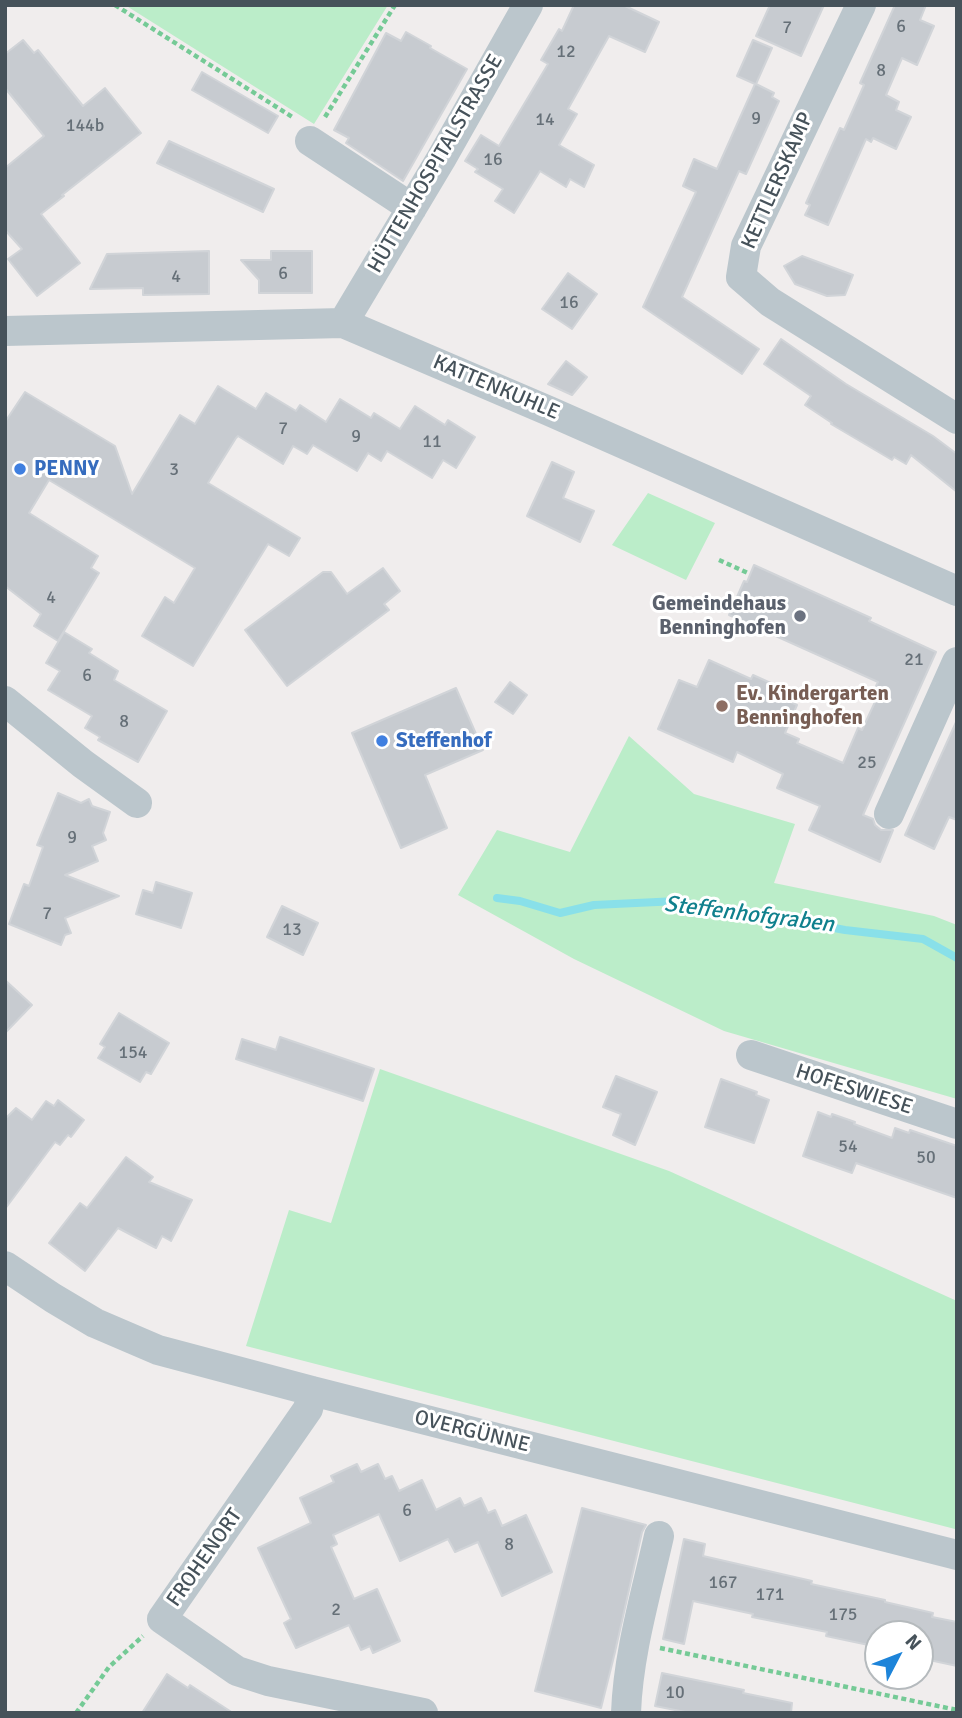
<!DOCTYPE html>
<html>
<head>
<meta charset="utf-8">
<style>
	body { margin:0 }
	#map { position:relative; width:962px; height:1718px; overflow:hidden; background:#f0eded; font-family:Signika,sans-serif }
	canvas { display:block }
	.frame { position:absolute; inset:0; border:7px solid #46525a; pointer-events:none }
	.north { position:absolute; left:864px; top:1620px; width:70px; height:70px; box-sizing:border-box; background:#fff; border:2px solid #b5babd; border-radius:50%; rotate:48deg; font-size:19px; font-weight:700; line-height:28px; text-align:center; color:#46525a }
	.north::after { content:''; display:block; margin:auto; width:24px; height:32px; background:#1d84d9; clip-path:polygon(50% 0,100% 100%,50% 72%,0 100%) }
</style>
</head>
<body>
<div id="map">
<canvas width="962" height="1718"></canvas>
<div class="frame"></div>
<div class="north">N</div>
</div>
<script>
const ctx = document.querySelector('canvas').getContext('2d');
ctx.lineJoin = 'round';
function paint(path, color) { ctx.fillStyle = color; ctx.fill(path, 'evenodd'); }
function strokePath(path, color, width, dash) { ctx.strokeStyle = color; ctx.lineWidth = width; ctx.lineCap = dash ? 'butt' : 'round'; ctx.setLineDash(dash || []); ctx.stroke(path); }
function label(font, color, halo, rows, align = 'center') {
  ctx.font = font + ' Signika,sans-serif'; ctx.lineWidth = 6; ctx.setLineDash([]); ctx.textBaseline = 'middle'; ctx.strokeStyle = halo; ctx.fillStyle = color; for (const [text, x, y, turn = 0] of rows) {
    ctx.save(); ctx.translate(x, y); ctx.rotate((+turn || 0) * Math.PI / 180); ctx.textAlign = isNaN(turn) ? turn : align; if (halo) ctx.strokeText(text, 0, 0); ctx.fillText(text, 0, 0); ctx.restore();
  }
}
const green = new Path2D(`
	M125,5H388L314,124Z
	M648,493L715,523L686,580L612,545Z
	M629,736L694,794L795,824L774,883L934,916L957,925V1099L724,1031L574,959L458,895L497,830L570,852Z
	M380,1069L669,1171L957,1301V1526L955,1529L246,1346L289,1210L331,1223Z`);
const stream = new Path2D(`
	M497,898L520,901L560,913L594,905L678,901L713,909L750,912L845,930L923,939L957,958`);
const building = new Path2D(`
	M574,5H623L659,22L645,52L609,36L568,109L577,114L559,145L594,165L584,187L570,179L566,187L540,171L514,213L495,201L503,189L475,172L478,169L465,161L481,135L499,146L548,64L541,60L559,29L562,31Z
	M770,5H824L801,56L756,36Z
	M895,5H926L920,20L934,26L917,65L902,58L886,95L899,102L896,110L911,117L896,149L873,138L871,142L866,139L828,225L805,215L810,205L806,203L840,128L844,130L864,85L860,83Z
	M406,32L431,46L430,48L467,69L403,181L346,143L349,138L334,130L386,33L401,41Z
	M23,40L34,53L38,50L83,106L105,88L141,133L62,195L64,196L41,214L80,263L37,296L8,259L22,249L5,230V168L44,136L5,88V54Z
	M753,40L772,48L756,84L774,93L772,97L779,101L746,174L739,171L682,297L759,349L742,374L643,307L696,192L683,186L694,159L717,169L755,84L737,76Z
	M202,72L278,116L268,133L192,90Z
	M169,141L274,189L263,212L157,163Z
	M209,251V294L143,295V288L90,289L107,254Z
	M271,251H312V293H259V280L241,260H271Z
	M802,256L853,275L845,295L827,296L795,284L784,266Z
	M568,273L597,294L572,329L542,309Z
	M781,339L846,384L933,436L957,454V492L911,455L906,464L894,457L892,460L831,424L832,423L805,405L811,396L764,364Z
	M566,361L587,377L572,395L548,384Z
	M218,386L256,409L266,393L296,411L300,405L326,422L340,399L371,418L374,413L400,429L415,406L445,425L448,420L475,437L456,468L443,460L432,478L387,451L381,461L368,453L357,471L313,445L307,454L293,446L283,464L238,436L236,438L208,483L300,538L289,556L268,544L193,666L142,636L165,597L174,603L195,568L49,480L29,513L98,556L91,568L99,573L58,641L34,626L41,614L5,586V422L25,392L115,446L132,494L180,415L195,424Z
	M552,462L574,472L563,498L594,511L580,542L527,516Z
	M754,565L871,618L869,621L936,652L863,815L873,819L875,825L881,830H893L880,862L809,830L820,806L777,788L783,774L737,752L733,762L658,729L679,680L697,687L709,660L751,679L753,675L773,684L769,692L797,705L785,733L799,739L797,743L843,763L858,728L862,730L881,689L876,686L878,682L729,615L744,581L747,582Z
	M383,568L400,591L384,604L389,610L287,686L245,630L323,572H331L347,594Z
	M64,632L92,649L89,653L118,671L114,680L167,711L138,762L98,740L100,737L85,728L92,716L48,690L60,671L46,663Z
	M510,682L527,695L513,714L495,702Z
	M456,688L483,750L425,775L447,828L401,848L352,733Z
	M957,720V820L949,817L934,849L905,835Z
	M58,793L81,803L89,799L92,806L110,812L103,833L106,840L92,846L98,861L65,875L119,896L65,918L71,933L65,935L61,945L9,924L24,884L29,886L43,847L37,845Z
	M156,882L192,893L181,928L136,914L143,890L153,893Z
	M282,906L318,923L303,955L267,937Z
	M5,980L32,1005L5,1033Z
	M119,1013L169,1043L151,1074L146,1072L140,1082L98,1058L105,1047L100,1044Z
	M280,1037L374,1069L363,1101L236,1059L242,1039L276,1050Z
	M616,1076L657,1092L635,1145L613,1135L621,1114L603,1107Z
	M721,1079L757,1092L756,1095L769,1100L754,1143L705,1127Z
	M58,1100L84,1120L71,1137L68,1135L60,1145L55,1142L5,1209V1119L16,1108L32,1120L46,1101L54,1106Z
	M818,1112L831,1117L832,1114L855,1122L854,1124L892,1138L895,1128L909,1133L910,1130L957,1146V1198L856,1163L852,1173L803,1156Z
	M126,1157L153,1177L149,1182L192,1200L171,1241L162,1236L156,1248L118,1228L85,1271L49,1243L80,1203L87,1208Z
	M357,1464L361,1472L378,1464L385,1479L392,1476L399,1491L422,1480L436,1510L460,1498L464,1506L481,1498L488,1513L495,1510L502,1526L526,1515L552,1572L502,1596L478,1542L455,1552L448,1539L400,1561L379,1514L333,1535L337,1544L331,1547L354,1599L377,1589L400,1641L373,1653L370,1646L361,1650L349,1625L296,1648L284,1623L291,1619L258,1548L311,1523L300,1498L334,1482L331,1476Z
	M582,1508L646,1525L642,1532L615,1652L601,1708L535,1691Z
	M684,1539L705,1544L703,1556L812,1581L811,1584L885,1600V1602L933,1613L932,1617L957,1622V1666L920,1658V1634H878V1647L826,1636L827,1632L752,1617L753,1614L693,1601L684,1644L663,1639Z
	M662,1673L744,1690L743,1693L792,1703L791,1713H690L655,1706Z
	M167,1674L188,1688L190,1685L233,1713H142Z`);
const path = new Path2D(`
	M115,5L294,118
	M325,117L395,5
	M719,560L750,574
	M660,1648L957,1710
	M76,1713L109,1667L143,1636`);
const minor = new Path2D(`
	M861,5L746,246L741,277L770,302L957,419
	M310,141L412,208
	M343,323L441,159L528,5
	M5,331L343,323L549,411L957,591
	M5,701L83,764L137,803
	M889,814L957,662
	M751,1055L957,1124
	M5,1266L53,1298L95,1323L158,1350L312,1391L957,1555
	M312,1391L308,1409L162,1619L237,1671L268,1681L423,1713
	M626,1713C628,1654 646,1594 659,1536`);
const markers = [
	[20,469,7,"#3f7fe0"],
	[800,616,7,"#6b7280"],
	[722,706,7,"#8d6e63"],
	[382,741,7,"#3f7fe0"]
];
const numberNames = [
	["6",901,27],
	["7",787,28],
	["12",566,52],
	["8",881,71],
	["9",756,119],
	["14",545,120],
	["144b",85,126],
	["16",493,160],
	["6",283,274],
	["4",176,277],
	["16",569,303],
	["7",283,429],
	["9",356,437],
	["11",432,442],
	["3",174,470],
	["4",51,598],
	["21",914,660],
	["6",87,676],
	["8",124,722],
	["25",867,763],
	["9",72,838],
	["7",47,914],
	["13",292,930],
	["154",133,1053],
	["54",848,1147],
	["50",926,1158],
	["6",407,1511],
	["8",509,1545],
	["167",723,1583],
	["171",770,1595],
	["2",336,1610],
	["175",843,1615],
	["10",675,1693]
];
const streetNames = [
	["HÜTTENHOSPITALSTRASSE",436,164,-60],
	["KETTLERSKAMP",778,181,-66],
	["KATTENKUHLE",496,388,23],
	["HOFESWIESE",854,1090,18],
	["OVERGÜNNE",472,1432,14],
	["FROHENORT",205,1558,-55]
];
const shopNames = [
	["PENNY",34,469],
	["Steffenhof",396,741]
];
const worshipNames = [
	["Gemeindehaus",786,604],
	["Benninghofen",786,628]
];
const educationNames = [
	["Ev. Kindergarten",736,694],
	["Benninghofen",736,718]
];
const waterNames = [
	["Steffenhofgraben",749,915,7]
];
paint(green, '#bbedc9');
strokePath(stream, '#89e0e9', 8);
paint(building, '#c7cbd0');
strokePath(building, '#d1d4d8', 2);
strokePath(path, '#75ca96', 4.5, [5, 3.5]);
strokePath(minor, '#bbc6cc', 30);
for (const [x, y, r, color] of markers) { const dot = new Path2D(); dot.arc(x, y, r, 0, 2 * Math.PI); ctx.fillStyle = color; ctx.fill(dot); strokePath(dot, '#fff', 2.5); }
label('18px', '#667078', null, numberNames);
label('21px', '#46525a', '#fff', streetNames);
label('bold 21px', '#366cbe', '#fff', shopNames, 'left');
label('bold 21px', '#5b616d', '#fff', worshipNames, 'right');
label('bold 21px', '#785e54', '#fff', educationNames, 'left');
label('italic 23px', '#10808d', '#fff', waterNames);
</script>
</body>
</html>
